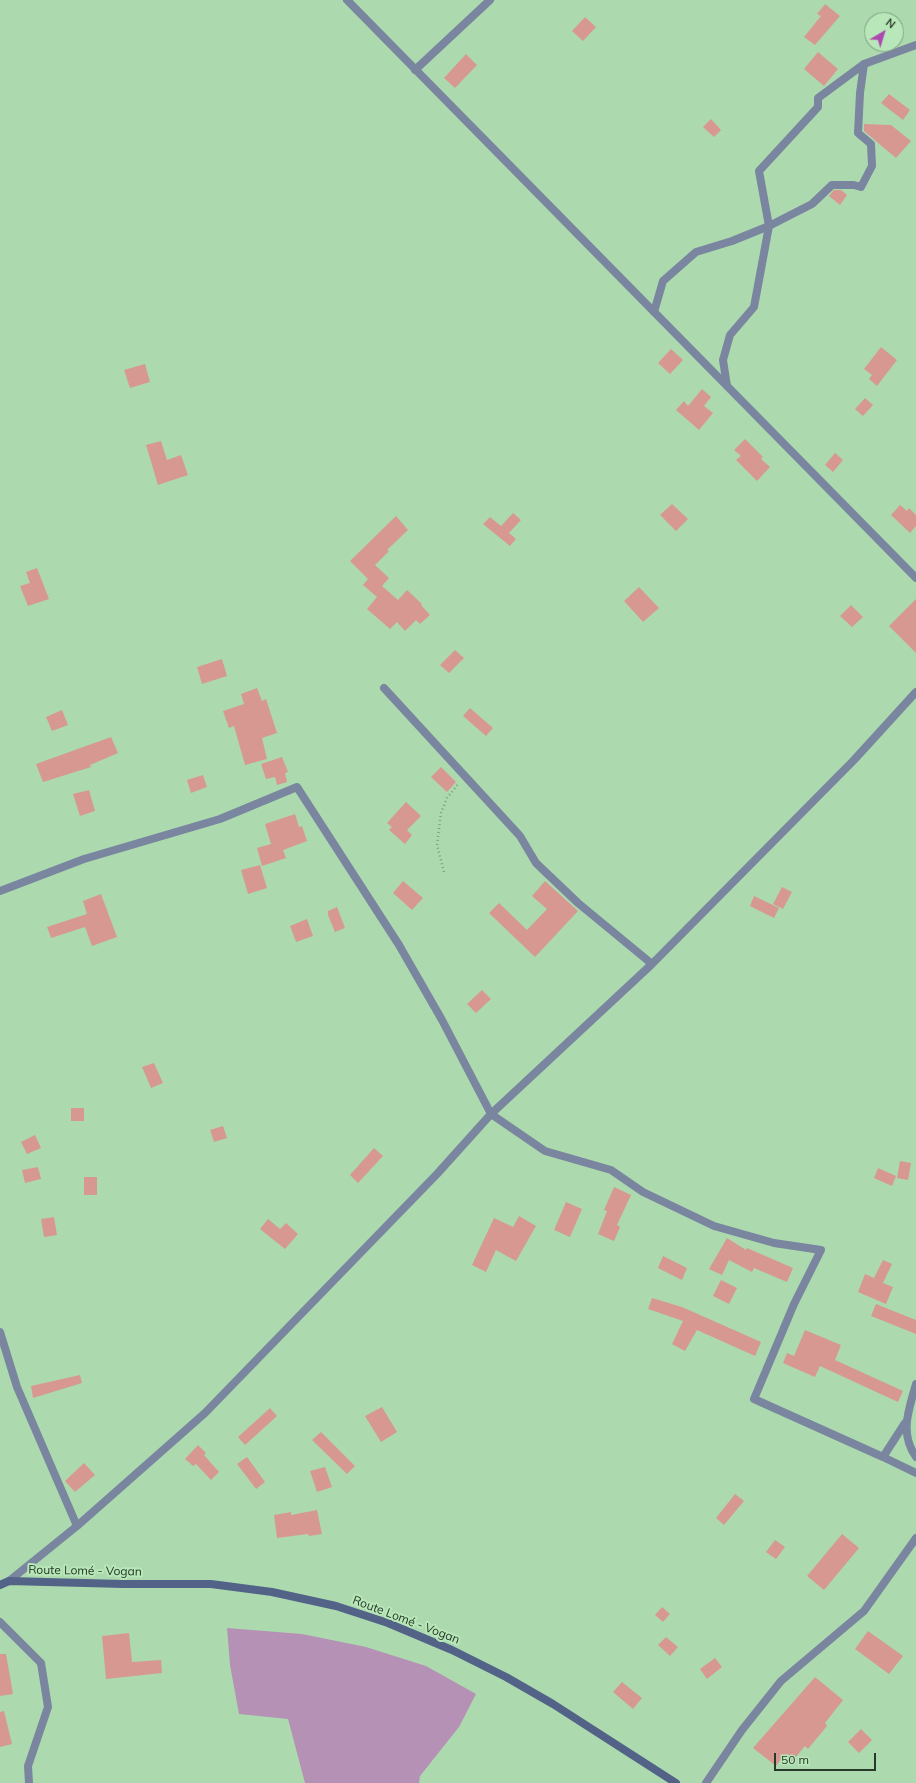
<!DOCTYPE html>
<html>
<head>
<meta charset="utf-8">
<style>
	body { margin:0 }
	#map { position:relative; width:916px; height:1783px; overflow:hidden; background:#acdaae; font-family:Mulish,sans-serif }
	canvas { display:block }
	.north { position:absolute; left:864px; top:12px; width:40px; height:40px; box-sizing:border-box; background:#b8e7ba; border:1px solid #7ea180; border-radius:50%; rotate:38deg; font-size:11px; font-weight:700; line-height:16px; text-align:center; color:#273928 }
	.north::after { content:''; display:block; margin:auto; width:14px; height:18px; background:#ad4ab1; clip-path:polygon(50% 0,100% 100%,50% 72%,0 100%) }
	.scale { position:absolute; left:774px; top:1753px; width:102px; height:18px; box-sizing:border-box; border:2px solid #273928; border-top:0; padding-left:5px; font-size:12px; line-height:14px; white-space:nowrap; color:#273928; -webkit-text-stroke:3px #b8e7ba; paint-order:stroke }
</style>
</head>
<body>
<div id="map">
<canvas width="916" height="1783"></canvas>
<div class="north">N</div>
<div class="scale">50 m</div>
</div>
<script>
const ctx = document.querySelector('canvas').getContext('2d');
ctx.lineJoin = 'round';
function paint(path, color) { ctx.fillStyle = color; ctx.fill(path, 'evenodd'); }
function strokePath(path, color, width, dash) { ctx.strokeStyle = color; ctx.lineWidth = width; ctx.lineCap = dash ? 'butt' : 'round'; ctx.setLineDash(dash || []); ctx.stroke(path); }
function label(font, color, halo, rows, align = 'center') {
  ctx.font = font + ' Mulish,sans-serif'; ctx.lineWidth = 4; ctx.setLineDash([]); ctx.textBaseline = 'middle'; ctx.strokeStyle = halo; ctx.fillStyle = color; for (const [text, x, y, turn = 0] of rows) {
    ctx.save(); ctx.translate(x, y); ctx.rotate((+turn || 0) * Math.PI / 180); ctx.textAlign = isNaN(turn) ? turn : align; if (halo) ctx.strokeText(text, 0, 0); ctx.fillText(text, 0, 0); ctx.restore();
  }
}
const green = new Path2D(`
	M227,1628L302,1634L366,1647L426,1666L476,1694L459,1727L420,1776L419,1783H305L288,1719L239,1714L230,1665Z`);
const building = new Path2D(`
	M825,4L840,16L815,45L804,37L821,16L817,14Z
	M585,17L596,27L583,41L572,31Z
	M818,52L838,69L824,86L804,69Z
	M466,54L477,65L455,88L444,78Z
	M889,94L910,110L903,120L881,103Z
	M711,119L721,130L714,137L703,127Z
	M864,124L891,125L911,141L896,158L864,131Z
	M834,190H841L847,195L840,205L829,196Z
	M881,347L897,360L877,386L869,379L872,375L864,369Z
	M671,349L683,360L670,374L658,363Z
	M145,364L150,382L130,388L124,370Z
	M702,389L711,397L704,406L713,413L699,430L676,410L684,401L688,406Z
	M865,398L873,405L863,416L855,409Z
	M745,439L763,457L761,459L770,467L757,481L736,460L741,456L734,450Z
	M161,441L167,460L181,455L188,475L158,485L146,445Z
	M835,453L843,460L833,472L825,465Z
	M672,504L688,519L676,531L660,515Z
	M900,505L907,511L909,508L916,515V526L910,533L891,515Z
	M513,513L521,520L509,533L516,539L510,546L483,524L490,517L501,526Z
	M396,516L408,530L387,550L389,551L375,565L389,578L382,586L398,600L407,590L422,604L421,605L430,615L420,624L416,620L405,631L397,622L390,629L367,609L377,597L363,585L368,579L350,561Z
	M37,568L49,599L28,606L20,586L30,583L26,572Z
	M639,587L659,608L643,622L624,601Z
	M916,599V653L889,626Z
	M851,605L863,617L852,627L840,616Z
	M455,650L464,658L449,673L440,665Z
	M222,659L227,676L202,684L197,667Z
	M257,688L262,701L266,699L277,733L262,738L267,759L245,765L234,726L229,728L223,711L244,704L241,694Z
	M470,708L493,728L486,736L463,716Z
	M62,710L68,725L52,731L46,717Z
	M111,737L118,753L90,765L91,767L43,782L36,764Z
	M282,757L288,772L285,773L287,782L277,785L275,777L266,779L261,764Z
	M441,767L456,782L447,792L431,777Z
	M203,775L207,787L191,793L187,780Z
	M89,790L95,811L80,816L73,794Z
	M406,802L421,816L407,830L412,835L405,844L389,830L392,827L387,823Z
	M295,814L299,827L302,826L307,841L283,850L286,858L262,866L257,848L271,844L265,824Z
	M260,865L267,888L248,894L241,870Z
	M403,881L423,898L412,910L393,893Z
	M545,881L578,911L535,957L489,913L499,903L527,930L547,909L532,896Z
	M782,887L792,892L783,909L773,904Z
	M101,894L117,937L92,946L85,927L51,938L47,927L87,914L83,901Z
	M754,896L779,908L774,918L750,906Z
	M337,907L345,928L335,932L328,915V911Z
	M307,919L313,936L296,942L290,926Z
	M482,990L491,999L476,1013L467,1004Z
	M154,1063L163,1083L151,1088L142,1067Z
	M71,1108H84V1121H71Z
	M223,1126L227,1138L214,1142L210,1130Z
	M35,1135L41,1148L27,1154L21,1142Z
	M374,1148L383,1156L358,1183L350,1175Z
	M900,1161L911,1163L908,1180L897,1178Z
	M38,1167L41,1179L25,1183L22,1170Z
	M878,1168L896,1176L892,1186L874,1178Z
	M84,1177H97V1195H84Z
	M614,1187L631,1195L617,1225L620,1227L614,1241L598,1234L607,1211L604,1210Z
	M566,1202L582,1209L570,1237L554,1230Z
	M519,1216L536,1226L516,1261L496,1250L486,1272L472,1265L494,1218L513,1227Z
	M54,1217L57,1235L44,1237L41,1219Z
	M268,1219L280,1229L286,1223L298,1234L285,1249L260,1229Z
	M727,1238L746,1250L747,1248L793,1268L787,1282L754,1268L752,1272L729,1260L722,1275L709,1269Z
	M663,1256L687,1268L682,1280L658,1268Z
	M883,1260L892,1264L883,1283L893,1287L886,1304L858,1292L865,1274L874,1278Z
	M721,1280L737,1288L729,1304L713,1296Z
	M652,1298L682,1307L761,1342L755,1356L697,1330L685,1351L672,1344L683,1321L648,1309Z
	M876,1304L916,1320V1334L871,1316Z
	M805,1330L841,1345L835,1360L903,1391L898,1402L820,1366L815,1377L783,1363L787,1353L794,1356Z
	M80,1375L82,1383L33,1398L31,1386Z
	M382,1407L397,1432L381,1442L365,1416Z
	M270,1408L277,1416L245,1445L238,1437Z
	M321,1432L355,1466L347,1474L312,1440Z
	M198,1445L206,1453L204,1455L219,1472L211,1480L196,1464L193,1466L185,1459Z
	M247,1457L265,1482L256,1489L237,1464Z
	M84,1463L95,1475L75,1492L65,1481Z
	M325,1467L332,1487L317,1492L310,1471Z
	M735,1494L744,1501L724,1525L716,1518Z
	M317,1510L322,1534L309,1536L308,1534L277,1538L274,1515L291,1512V1515Z
	M842,1534L859,1548L824,1590L807,1576Z
	M775,1540L785,1547L776,1559L766,1552Z
	M662,1607L670,1614L663,1622L655,1615Z
	M868,1631L903,1656L889,1674L855,1649Z
	M129,1633L132,1662L161,1660L162,1673L106,1679L102,1636Z
	M666,1637L678,1647L670,1656L658,1645Z
	M0,1654H6L13,1694L0,1696Z
	M715,1658L722,1667L707,1679L700,1669Z
	M815,1677L843,1700L825,1723L827,1726L808,1749L805,1746L790,1764L782,1758L776,1766L753,1748Z
	M622,1682L642,1698L633,1709L613,1692Z
	M4,1711L12,1744L0,1747V1712Z
	M861,1729L872,1740L859,1753L848,1742Z`);
const path = new Path2D(`
	M444,872L437,845L441,813L447,798L459,783`);
const minor = new Path2D(`
	M347,0L916,578
	M415,70L490,0
	M654,312L663,281L696,252L732,241L769,226L812,204L832,185H854L861,187L872,166L871,144L858,133L860,93L864,64
	M727,386L723,360L730,335L754,307L769,226L759,171L818,107V98L864,64L916,45
	M384,688L520,836L536,863L578,903L652,964
	M0,891L84,859L220,819L297,787L399,945L442,1020L491,1114L545,1151L611,1170L643,1192L714,1226L774,1243L821,1250L794,1304L754,1399L883,1457L916,1473
	M0,1332L17,1387L77,1526
	M916,1384C909,1409 899,1433 916,1457
	M883,1457L905,1423
	M9,1581L77,1526L205,1413L437,1174L491,1114L652,964L854,760L916,692
	M0,1622L41,1663L48,1707L28,1766L29,1783
	M706,1783L742,1730L781,1681L864,1611L916,1538`);
const secondary = new Path2D(`
	M0,1585L9,1581L123,1584H211L272,1592L336,1606L388,1623L452,1650L506,1677L553,1704L676,1783`);
const streetNames = [
	["Route Lomé - Vogan",85,1571,1],
	["Route Lomé - Vogan",406,1620,21]
];
paint(green, '#b691b6');
paint(building, '#d79891');
strokePath(path, '#7da17e', 2.5, [1, 3]);
strokePath(minor, '#7a859f', 8);
strokePath(secondary, '#536388', 8);
label('12px', '#273928', '#b8e7ba', streetNames);
</script>
</body>
</html>
